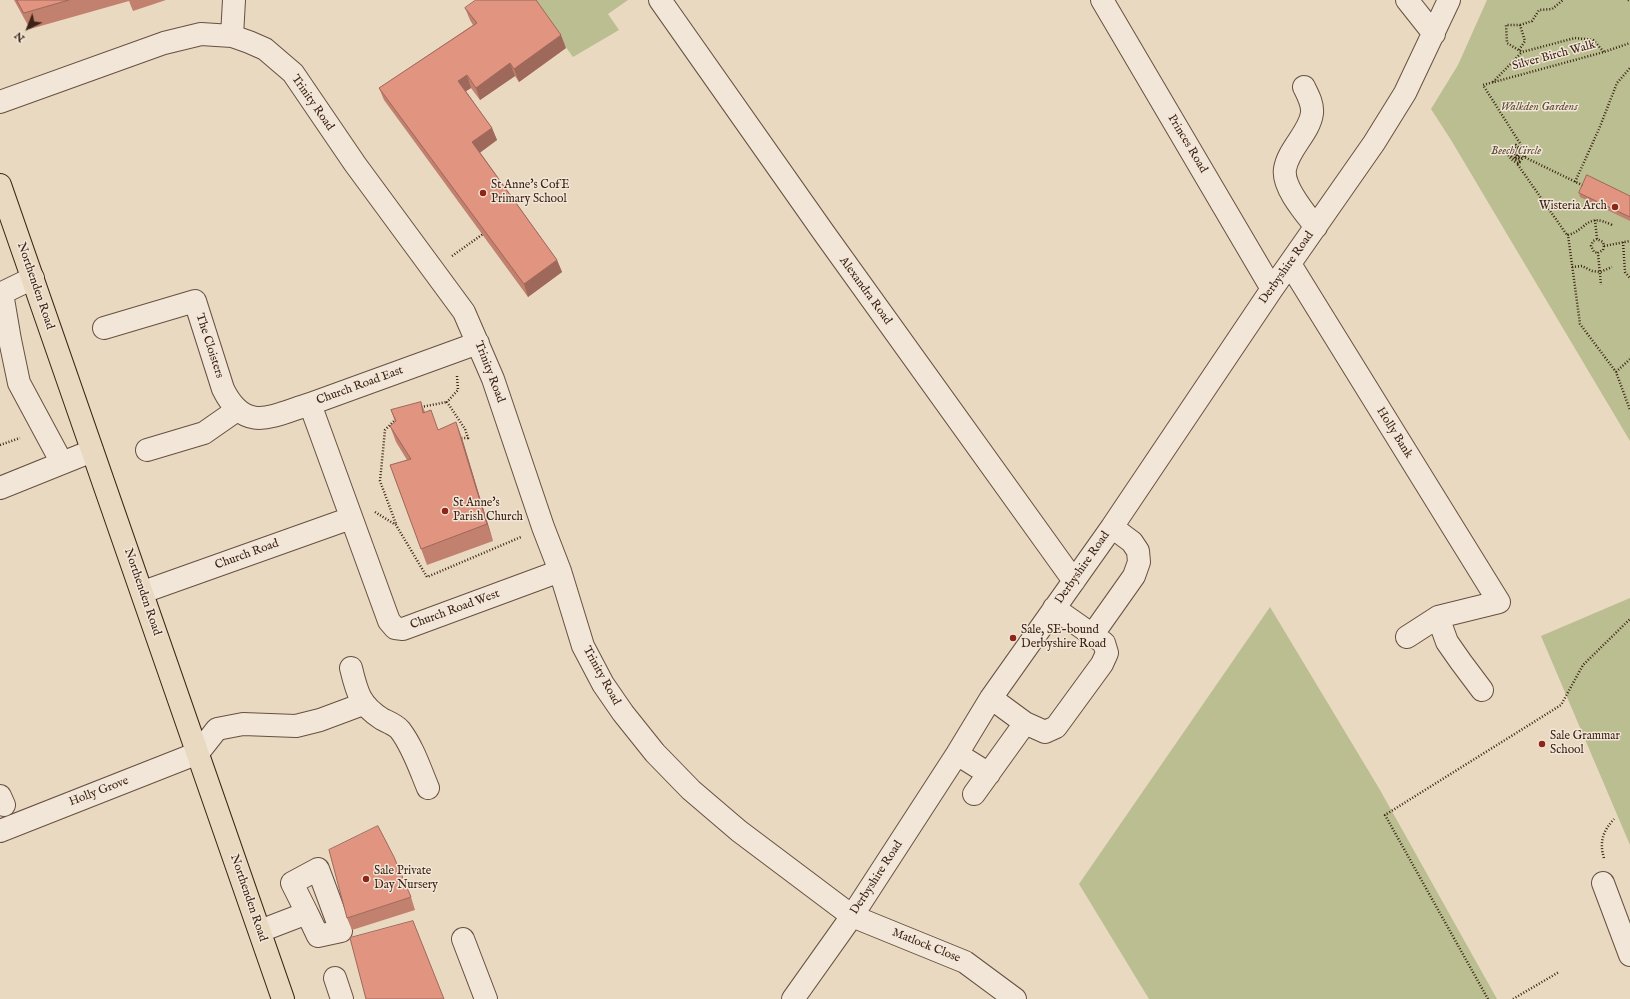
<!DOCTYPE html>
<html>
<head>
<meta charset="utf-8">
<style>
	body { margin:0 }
	#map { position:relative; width:1630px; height:999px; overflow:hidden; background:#e9d9c1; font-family:"IM FELL English",serif }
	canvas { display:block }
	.north { position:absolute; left:8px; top:8px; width:40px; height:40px; -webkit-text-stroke:3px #f1e6d7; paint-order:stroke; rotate:223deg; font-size:11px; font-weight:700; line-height:16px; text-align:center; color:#3c2315 }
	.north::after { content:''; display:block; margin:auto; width:14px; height:18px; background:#3c2315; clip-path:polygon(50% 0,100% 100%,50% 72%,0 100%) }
</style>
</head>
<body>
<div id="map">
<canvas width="1630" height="999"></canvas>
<div class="north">N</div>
</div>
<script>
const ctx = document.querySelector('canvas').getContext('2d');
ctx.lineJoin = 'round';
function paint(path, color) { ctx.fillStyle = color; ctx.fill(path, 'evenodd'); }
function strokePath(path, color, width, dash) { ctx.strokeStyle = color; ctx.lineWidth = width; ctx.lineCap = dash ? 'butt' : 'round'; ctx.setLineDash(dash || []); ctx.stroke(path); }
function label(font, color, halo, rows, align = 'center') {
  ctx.font = font + ' "IM FELL English",serif'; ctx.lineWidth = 3; ctx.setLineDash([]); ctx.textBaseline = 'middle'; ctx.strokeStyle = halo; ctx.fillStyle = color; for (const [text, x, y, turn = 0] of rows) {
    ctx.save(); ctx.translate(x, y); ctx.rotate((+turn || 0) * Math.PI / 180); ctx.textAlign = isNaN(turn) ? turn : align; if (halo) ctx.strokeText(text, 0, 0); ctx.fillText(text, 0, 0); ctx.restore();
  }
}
const green = new Path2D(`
	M532,0H628L608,14L619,30L573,57Z
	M1487,0H1630V441L1451,140L1431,109L1458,65Z
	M1630,598V845L1541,636Z
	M1270,607L1380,790L1497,999H1149L1079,884Z`);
const path = new Path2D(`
	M1628,0L1630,1
	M1520,25L1532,21L1539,10L1552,9L1563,0
	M1519,50L1525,41L1520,25H1506L1507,43L1522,52L1575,38L1593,40L1604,52
	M1493,82L1522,52
	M1517,156L1516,154L1519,156L1516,157L1514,155L1515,152L1520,153L1521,150L1516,145L1513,146L1507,153C1510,158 1512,161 1518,163L1523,158L1515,160L1510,155L1513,148H1518L1520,151L1515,150L1513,152L1512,156L1515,159L1520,157V155L1584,186
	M1525,157L1523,148L1483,85L1604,52L1630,43
	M1520,162L1518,165L1567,235
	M1575,182L1599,129L1617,83L1630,68
	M1595,220L1597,239L1603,242L1604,246L1603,250L1598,253L1601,285
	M1612,225C1586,212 1587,230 1568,235L1580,324L1616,372L1630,410
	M1597,239L1593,241L1591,246L1594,252L1598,253
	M1623,242L1625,272L1630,278
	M1604,246L1630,241
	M452,256L483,234
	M1572,267L1582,266L1592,271L1600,272L1612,267
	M1616,372L1630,359
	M457,376L458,390L447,402L465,429L468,438H462
	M421,407L447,402
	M396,419L385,430L380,481L396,524
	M0,445L20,438
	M375,512L396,525L427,577L521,537
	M1604,858C1599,842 1603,831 1614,819
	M1488,999L1385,815L1561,705L1583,665L1630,619
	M1513,999L1559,972`);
const minor = new Path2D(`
	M660,0L824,233L1074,581
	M1102,0L1272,289
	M1407,0L1434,34
	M232,36L234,0
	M1304,87C1308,95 1313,104 1312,113C1310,132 1288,149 1285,169C1282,187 1305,213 1316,227
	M0,102L164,43L201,34L232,36L249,42L265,49L293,73L355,164L464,312L493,379L543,527L560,571L583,646L603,684L623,713L655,753L691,790L739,831L852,916L965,962L1015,999
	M1290,264L1499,602L1438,617L1407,637
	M33,278L2,293L10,340L19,383L62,463
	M104,328L195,301L223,389C245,434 272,416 310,404
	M478,343L310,404L389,621L395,628L403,629L560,571
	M147,450L204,433L237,410
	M0,488L92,451
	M143,592L351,518
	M1438,617L1447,642L1461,662L1482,690
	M1093,634L1134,576L1139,562L1138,551L1132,542L1112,527
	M351,668C357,693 360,705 382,719C388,722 396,725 400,730C413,747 420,769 428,788
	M991,698L1025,723L1045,732L1056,727L1102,664L1107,653L1104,643L1054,608
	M957,754L989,774
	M974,794L1025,723
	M0,796L4,805
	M0,831L198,753L217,729L243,724L296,726L320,720L363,704
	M1603,883L1630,955
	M260,931L307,913L318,936L341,931L318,869L292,883L307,913
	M463,939L486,999
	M335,978L342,999
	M793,999L852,916L957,754L991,698L1112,527L1272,289L1374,143L1405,93L1449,0`);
const major = new Path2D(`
	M0,185L283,999`);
const wall = new Path2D(`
	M14,0H166L133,11L129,1L30,29Z
	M465,8L566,48L519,82L515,76L480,100L471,88L466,91L492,128L497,140L480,152L557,260L562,272L528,297L384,100L379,88L473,25L470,20Z
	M1579,193L1630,196V221L1580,197Z
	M421,402L425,412L438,430L462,438L493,541L427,565L390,465L407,460L396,442L390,426L395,422L391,410Z
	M411,897L415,910L352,930L347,918Z`);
const shadedWall = new Path2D(`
	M561,35L566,48L519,82L514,69Z
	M510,63L515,76L480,100L476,88Z
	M467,75L471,88L463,93L458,81Z
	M492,128L497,140L477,155L472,142Z
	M557,260L562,272L528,297L524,284Z
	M456,422L462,438L493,541L487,524Z`);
const building = new Path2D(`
	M17,0H69L24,13Z
	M476,0H536L561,35L514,69L510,63L476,88L467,75L458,81L492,128L472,142L557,260L524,284L379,88L477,23L465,8Z
	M1587,175L1630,196V217L1579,193Z
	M421,402L423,413L431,410L438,430L456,422L487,524L421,549L390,465L411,459L390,426L396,421L391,410Z
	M378,826L394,857L411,897L347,918L329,850Z
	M413,921L444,999H366L350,938Z`);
const markers = [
	[483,193,4,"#8f2418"],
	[1615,207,4,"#8f2418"],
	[445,511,4,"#8f2418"],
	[1013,638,4,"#8f2418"],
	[1542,744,4,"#8f2418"],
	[366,879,4,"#8f2418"]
];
const streetNames = [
	["Silver Birch Walk",1554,56,-15],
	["Trinity Road",312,103,55],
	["Princes Road",1187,144,59],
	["Derbyshire Road",1287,268,-55],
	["Northenden Road",35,286,71],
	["Alexandra Road",865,291,54],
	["The Cloisters",209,346,72],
	["Trinity Road",489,372,69],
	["Church Road East",360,386,-20],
	["Holly Bank",1394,433,58],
	["Church Road",247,555,-20],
	["Derbyshire Road",1083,568,-55],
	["Northenden Road",142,592,71],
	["Church Road West",455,610,-20],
	["Trinity Road",601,676,61],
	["Holly Grove",99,792,-21],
	["Derbyshire Road",877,878,-57],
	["Northenden Road",248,898,71],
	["Matlock Close",926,946,22]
];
const parkNames = [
	["Walkden Gardens",1539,108],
	["Beech Circle",1516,152]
];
const poiNames = [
	["St Anne's CofE",491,186],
	["Primary School",491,200],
	["Wisteria Arch",1607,207,"right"],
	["St Anne's",453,504],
	["Parish Church",453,518],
	["Sale, SE-bound",1021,631],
	["Derbyshire Road",1021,645],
	["Sale Grammar",1550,737],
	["School",1550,751],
	["Sale Private",374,872],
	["Day Nursery",374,886]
];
paint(green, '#babe90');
strokePath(minor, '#675040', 24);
strokePath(major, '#3c2315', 24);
strokePath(path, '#3c2315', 2.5, [1, 2]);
strokePath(minor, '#f1e6d7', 22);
strokePath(major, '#e9d9c1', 22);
paint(wall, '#c2806e');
paint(shadedWall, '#9e685a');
paint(building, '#e19580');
strokePath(building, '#9e685a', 1);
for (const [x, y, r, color] of markers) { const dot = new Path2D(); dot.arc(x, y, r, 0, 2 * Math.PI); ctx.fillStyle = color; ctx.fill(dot); strokePath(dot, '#f1e6d7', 1.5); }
label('12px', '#3c2315', '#f1e6d7', streetNames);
label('italic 12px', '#5c4a34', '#f1e6d7', parkNames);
label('12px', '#3c2315', '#f1e6d7', poiNames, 'left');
</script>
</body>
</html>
